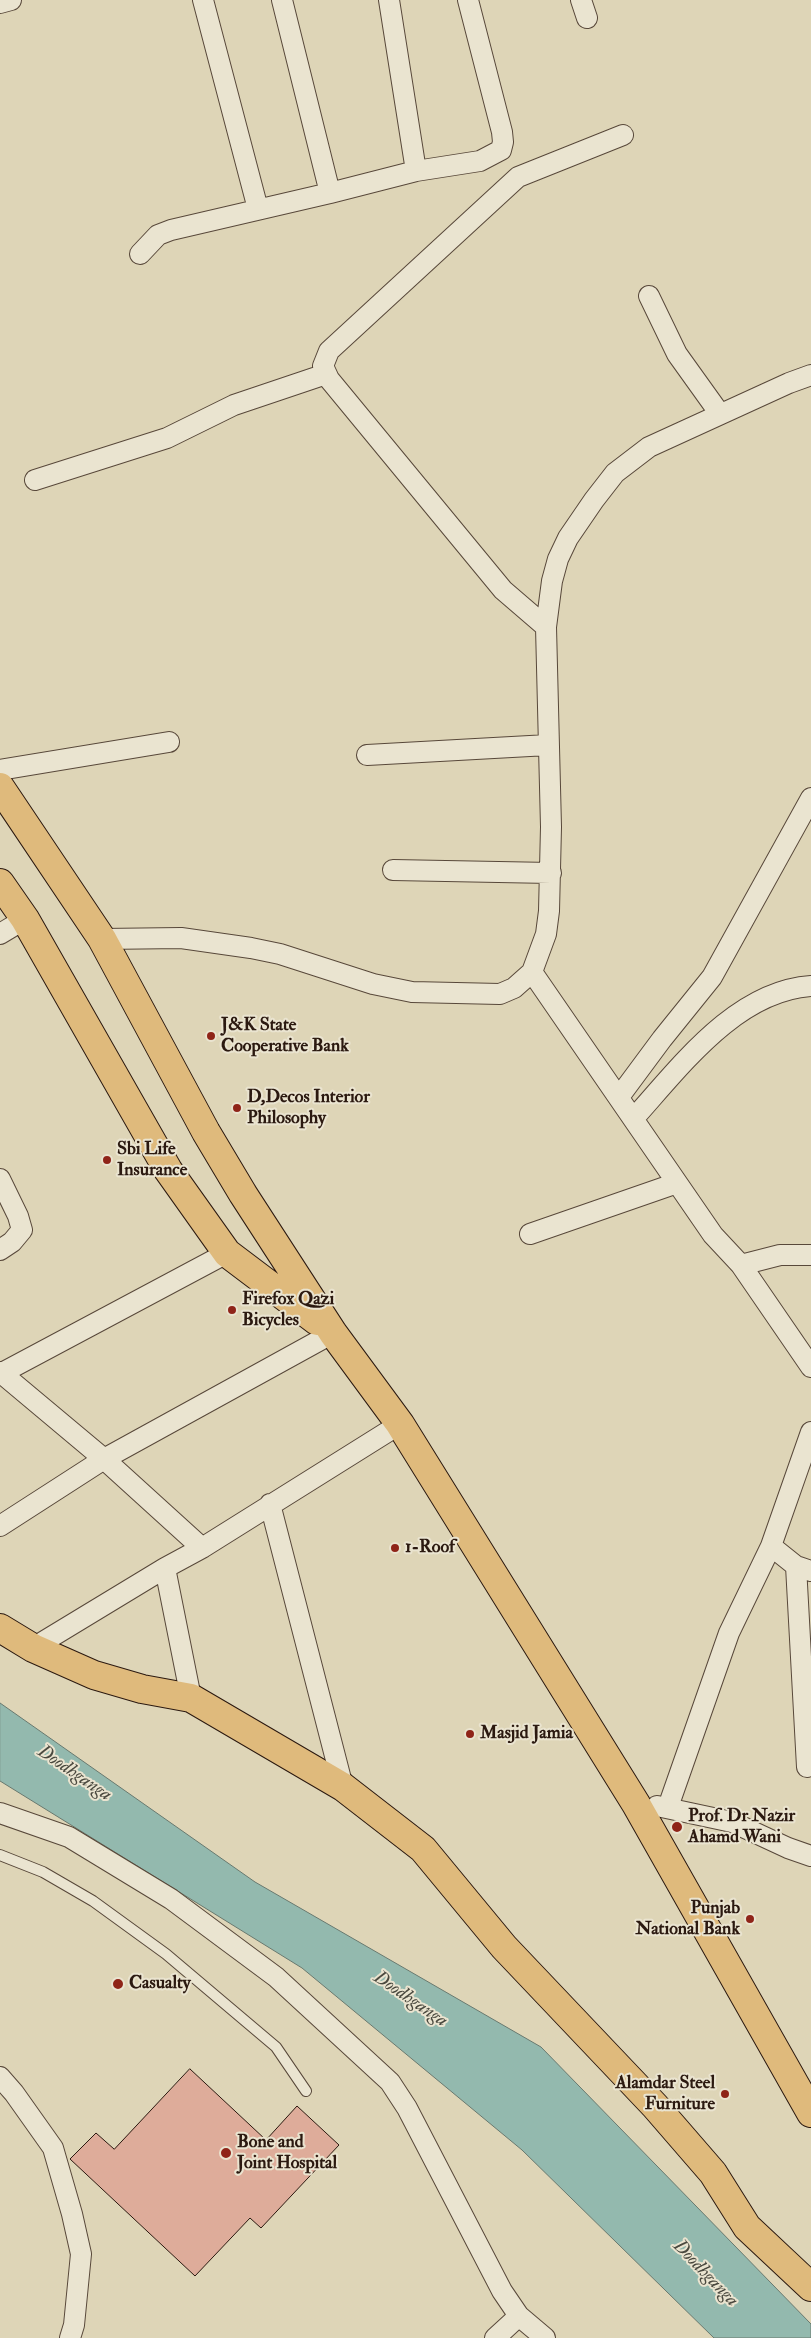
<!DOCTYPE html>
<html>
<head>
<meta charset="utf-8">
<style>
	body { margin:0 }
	canvas { display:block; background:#ded5b7 }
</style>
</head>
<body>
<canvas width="811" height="2338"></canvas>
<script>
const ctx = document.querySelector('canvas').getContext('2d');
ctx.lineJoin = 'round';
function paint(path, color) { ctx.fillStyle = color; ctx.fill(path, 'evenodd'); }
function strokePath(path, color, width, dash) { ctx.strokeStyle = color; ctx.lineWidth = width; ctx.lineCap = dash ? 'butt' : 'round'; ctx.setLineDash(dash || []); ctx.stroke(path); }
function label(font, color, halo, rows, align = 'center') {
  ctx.font = font + ' "IM FELL Double Pica",serif'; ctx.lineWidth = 4; ctx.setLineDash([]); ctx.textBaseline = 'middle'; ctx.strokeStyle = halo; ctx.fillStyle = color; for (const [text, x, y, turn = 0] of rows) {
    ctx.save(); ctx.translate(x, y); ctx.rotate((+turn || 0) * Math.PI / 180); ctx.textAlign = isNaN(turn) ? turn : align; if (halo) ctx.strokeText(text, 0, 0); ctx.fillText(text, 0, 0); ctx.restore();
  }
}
const water = new Path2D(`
	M0,1703L255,1882L541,2047L811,2324V2338H714L522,2150L302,1968L0,1781Z`);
const building = new Path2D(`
	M190,2069L266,2140L297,2106L339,2145L261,2228L250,2218L195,2276L70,2159L96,2133L114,2149Z`);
const lane = new Path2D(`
	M0,1855L43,1872L93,1901L166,1954L276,2047L306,2091`);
const street = new Path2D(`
	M203,0L258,209
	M282,0L330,193L416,171L480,161L501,150L503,142L502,132L468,0
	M389,0L416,171
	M581,0L587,18
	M0,3L11,0
	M140,254L158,235L171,230L330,193
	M649,296L677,354L720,414
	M35,480L167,438L234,405L326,374
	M546,627L503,590L329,379L323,366L329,351L518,177L623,135
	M367,755L548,745
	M0,770L169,742
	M393,870L551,873
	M0,934L25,919
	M102,939L181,938L251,948L280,954L373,984L412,992L500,994L514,988L532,972L546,934L549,911L551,827L546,627L552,581L558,559L568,538L594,500L615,473L649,447L789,383L811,375
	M532,972L713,1235L741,1265L811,1367
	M619,1097L662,1039L712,977L811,798
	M634,1118C681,1066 736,991 811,986
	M0,1179L18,1216L22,1230L12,1242L0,1250
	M530,1234L677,1183
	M741,1265L780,1255H811
	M0,1372L104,1459L202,1548
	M0,1374L227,1253
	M270,1504L343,1787
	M0,1526L104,1459L333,1333
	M771,1546L796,1566L811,1571
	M796,1566L807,1767
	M165,1568L191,1698
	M33,1648L165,1568L202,1548L400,1424
	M657,1806L732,1822L788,1848L811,1856
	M668,1807L729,1633L771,1546L811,1432
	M0,1813L69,1837L171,1899L276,1977L390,2082L407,2108L502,2291L519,2316L545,2338
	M0,2077L14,2093L53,2148L72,2214L81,2254L74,2325L70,2338
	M495,2338L519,2316`);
const primary = new Path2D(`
	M0,787L102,939L206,1132L243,1194L333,1333L400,1424L636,1804L811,2113
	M0,883L25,919L168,1170L227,1253L317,1321
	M0,1628L33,1648L94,1675L142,1689L191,1698L343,1787L423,1849L504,1947L655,2106L713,2173L747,2227L811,2287`);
const markers = [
	[211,1036,5,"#8f2418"],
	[237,1108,5,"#8f2418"],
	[107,1160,5,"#8f2418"],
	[232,1310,5,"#8f2418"],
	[395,1548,5,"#8f2418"],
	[470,1734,5,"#8f2418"],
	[677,1827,6,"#8f2418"],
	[750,1919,5,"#8f2418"],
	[118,1984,6,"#8f2418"],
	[725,2094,5,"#8f2418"],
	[226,2153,6,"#8f2418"]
];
const poiNames = [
	["J&K State",221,1026],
	["Cooperative Bank",221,1047],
	["D,Decos Interior",247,1098],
	["Philosophy",247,1119],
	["Sbi Life",117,1150],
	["Insurance",117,1171],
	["Firefox Qazi",242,1300],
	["Bicycles",242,1321],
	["1-Roof",405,1548],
	["Masjid Jamia",480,1734],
	["Prof. Dr Nazir",688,1817],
	["Ahamd Wani",688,1838],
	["Punjab",740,1909,"right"],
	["National Bank",740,1930,"right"],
	["Casualty",129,1984],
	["Alamdar Steel",715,2084,"right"],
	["Furniture",715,2105,"right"],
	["Bone and",237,2143],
	["Joint Hospital",237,2164]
];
const waterNames = [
	["Doodhganga",74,1774,34],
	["Doodhganga",410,2000,34],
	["Doodhganga",705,2274,46]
];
paint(water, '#93b9ae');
strokePath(water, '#69796f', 1);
paint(building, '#deac9a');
strokePath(building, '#2b1910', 1);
strokePath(lane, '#58483a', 12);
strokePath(street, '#58483a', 22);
strokePath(primary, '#2b1910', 30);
strokePath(lane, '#eae4d0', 10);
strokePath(street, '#eae4d0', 20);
strokePath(primary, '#dfba7c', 28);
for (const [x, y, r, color] of markers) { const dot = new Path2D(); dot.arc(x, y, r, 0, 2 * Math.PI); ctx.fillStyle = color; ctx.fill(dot); strokePath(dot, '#eae4d0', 2); }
label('bold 18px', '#2b1910', '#eae4d0', poiNames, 'left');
label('italic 19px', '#4a493f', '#eae4d0', waterNames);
</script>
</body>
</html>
